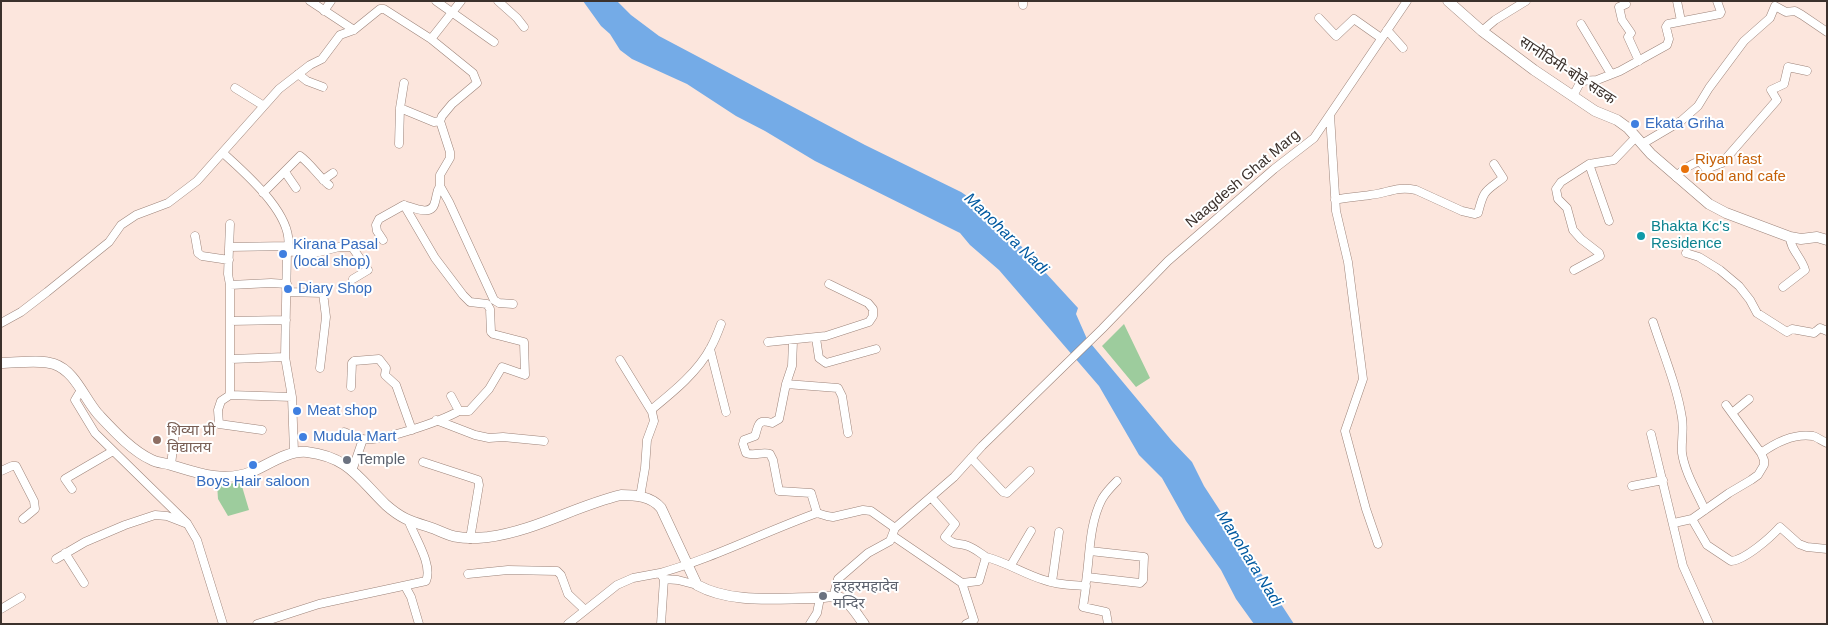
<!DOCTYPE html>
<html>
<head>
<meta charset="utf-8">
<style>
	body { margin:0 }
	#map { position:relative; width:1828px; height:625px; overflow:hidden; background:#fce6dd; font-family:Helvetica,sans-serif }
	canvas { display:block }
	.frame { position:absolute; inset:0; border:2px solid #3b312c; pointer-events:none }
</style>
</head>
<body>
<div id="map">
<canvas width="1828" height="625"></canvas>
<div class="frame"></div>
</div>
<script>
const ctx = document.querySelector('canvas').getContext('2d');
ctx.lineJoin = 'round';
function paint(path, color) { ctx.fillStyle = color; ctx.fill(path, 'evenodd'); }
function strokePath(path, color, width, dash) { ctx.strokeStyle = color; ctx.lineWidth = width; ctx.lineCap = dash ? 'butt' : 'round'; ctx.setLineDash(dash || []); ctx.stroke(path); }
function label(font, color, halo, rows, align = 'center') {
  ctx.font = font + ' Helvetica,"Noto Sans Devanagari",sans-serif'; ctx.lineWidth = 4; ctx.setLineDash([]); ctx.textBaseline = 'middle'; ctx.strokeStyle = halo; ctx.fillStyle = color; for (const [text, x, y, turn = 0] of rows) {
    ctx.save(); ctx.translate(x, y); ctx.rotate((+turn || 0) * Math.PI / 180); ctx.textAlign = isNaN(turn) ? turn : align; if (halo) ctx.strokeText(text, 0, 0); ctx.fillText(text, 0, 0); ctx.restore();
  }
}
const green = new Path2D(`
	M1124,324L1150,378L1136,387L1102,346Z
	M241,483L249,510L228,516L218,499L217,484Z`);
const water = new Path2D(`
	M583,1H617L631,15L659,36L865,145L961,192L973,200L995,223L1021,246L1078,308L1076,314L1087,339L1172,441L1192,462L1204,486L1294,624H1254L1236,599L1221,570L1186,521L1162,478L1139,455L1099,386L999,270L970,245L960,233L815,161L765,131L736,116L687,84L632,59L620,50L610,34L601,26Z`);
const minor = new Path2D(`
	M310,1L354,30
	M436,1L494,42
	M498,1L517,18L524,27
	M1677,1L1681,21
	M1626,4L1619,7L1622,20L1631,33L1628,37L1639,61
	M1023,5V1
	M324,11L331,1
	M1319,18L1336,36L1354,19L1381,38
	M1581,24L1611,74
	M1387,30L1403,48
	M1482,31L1495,20L1526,1
	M431,39L461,1
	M298,74L307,81L323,87
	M235,88L264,106
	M1573,96L1581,81L1597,80L1620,71L1667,45L1669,39L1666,27L1668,24L1720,14L1721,12L1717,1
	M400,108L434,122L440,121
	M1330,115L1336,211L1348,262L1363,379L1345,431L1366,509L1378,544
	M399,144L400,108L404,83
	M1642,144L1681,121L1698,106L1709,88L1744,41L1770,18L1775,6L1786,12L1795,11L1802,15L1827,32
	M223,153C245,173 298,218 287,251L285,357L292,397L294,452
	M285,172L296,188
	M1676,177C1683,169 1691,164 1700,161L1706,169L1722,163L1777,100L1771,90L1784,84L1788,67L1807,71
	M323,180L333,173
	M263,193L300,156C311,164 318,176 329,185
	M1335,200C1347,197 1358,197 1370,195C1388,193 1397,186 1416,190L1462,211L1475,214L1478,213C1484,189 1485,192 1503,178L1494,164
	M1609,221L1589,164L1614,160L1636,137
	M195,236L198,253L202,256L229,260
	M383,240L377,231L376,225L379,219L404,205
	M229,247L289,246
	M287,251L311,254L339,247H352L368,270L353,279
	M1686,253L1699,257L1720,270L1739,286L1750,300L1757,313L1787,332L1792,329L1814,333L1820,328L1827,331
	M1574,270L1600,256L1599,253L1581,239L1573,230L1567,208L1558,199L1556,189L1561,182L1589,164
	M230,285L271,283L287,284
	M1783,287L1805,270C1802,258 1790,249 1790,237
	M287,292L323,293L326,317L320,368
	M230,321L286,320
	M1653,322C1663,353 1677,386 1682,418C1684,430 1681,442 1682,453C1685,473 1697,492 1705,510
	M1,323L21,312L47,292L109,242L121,225L136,215L168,203L197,181L279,89L310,65L322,59L340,35L354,30L380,9H384L431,39L473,73L477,83L452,104L442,116L440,121L450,152V158L440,175V186
	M816,338L819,358L826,363L876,349
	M793,341L792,366L786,384L779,419L772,423C757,419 759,424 755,436L744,440L743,444L746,453C754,457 762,451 770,454L773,460L779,491L811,493L817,513
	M768,342L826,336L869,322L873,316V309L868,303L829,284
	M710,349L726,412
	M231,359L285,357
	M620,360L652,412L654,421L647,440L645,468L640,497
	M786,384L838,388L842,396L848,433
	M351,387L352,363L354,361L379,359L386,368L385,375L396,385L412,430
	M81,390L75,400L95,433L187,523L197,540L223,624
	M230,395V285L228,274L230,224
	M1726,405L1761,453
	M651,410C673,392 698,372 711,347C715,340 718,332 721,324
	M459,411H469L489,389L502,367L525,375L524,342L493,334L491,332L490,309L487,304L470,302L463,295L435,258L404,205C414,208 432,217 435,202C437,196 436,192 440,186L449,202L494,300L499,303L513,304
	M1732,413L1749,399
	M436,420L475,435L489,438L503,437L544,441
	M262,430L219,424L218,410L221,401L230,395L292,397
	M344,432C350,434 356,438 362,439C382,442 441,421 459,411L451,396
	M1651,434L1683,566L1709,624
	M971,458L1003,492L1007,493L1030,471
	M423,462L478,480L479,485L470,539
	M171,465L175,431
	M1,471L12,466H16L34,501L35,509L23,519
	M352,471L363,439
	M1632,486L1663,480
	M72,489L65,479L113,451
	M931,497L955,524L945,537C956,547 958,542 968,546C974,548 980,553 986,557
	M1692,519L1707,545L1731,561C1745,560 1770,538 1780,527L1799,544L1807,547L1827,549
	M1674,523L1692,519L1729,493L1751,480L1758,475L1764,465V460L1761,453C1775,443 1794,433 1813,436C1817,437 1822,441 1827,443
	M893,536L962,583L974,620L966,624
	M65,553L84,583
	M56,559L85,542L125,525L155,515L167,516L185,523
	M1011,565L1031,531
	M660,573C714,558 764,532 817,513L827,516L833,517L863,510L871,511L895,528
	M468,574L508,570L557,571L561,575L568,594L585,610
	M1087,577L1140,583L1143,580L1144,557L1090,551
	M1052,582L1059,532
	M1086,582C1090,554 1089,524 1102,499C1106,492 1112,486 1117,481
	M962,583L979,581L986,557C1006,562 1024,574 1044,580C1057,585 1072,585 1086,586L1083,607L1106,612L1108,624
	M405,586L411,597L419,624
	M835,596V590L838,579L868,553L890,541L895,528L954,477L982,446L1102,329L1168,261L1274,169L1314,138L1407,1
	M1,609L21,597
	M257,624L319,604L426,581C433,565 415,538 409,522
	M568,624L617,585L633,578L660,573L664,579L678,580L697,585
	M661,624L664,579
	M810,624L817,613L820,598`);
const major = new Path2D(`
	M1448,1L1482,31L1534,70L1595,111L1617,120L1628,128L1651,154L1709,204L1726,213L1790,237L1801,239L1817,237L1827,240
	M1,363C16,363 40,359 54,364C75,371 84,398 98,414C113,430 132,451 152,460C158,463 165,463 171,465C197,473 224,483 251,472C268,465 288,450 307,452C349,457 359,479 386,505C402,519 410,521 429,527C439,530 448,536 458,537C468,539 477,538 488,537C535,531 575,506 621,495C635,495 651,496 661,508L697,585C732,604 776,598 815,598C823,598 833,594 841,598C851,603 857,615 864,624`);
const markers = [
	[1635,124,5,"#3f7fe0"],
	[1685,169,5,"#e8710a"],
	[1641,236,5,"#0f9aa8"],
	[283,254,5,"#3f7fe0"],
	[288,289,5,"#3f7fe0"],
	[297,411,5,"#3f7fe0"],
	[303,437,5,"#3f7fe0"],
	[157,440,5,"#8d6e63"],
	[347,460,5,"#6b7280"],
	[253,465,5,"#3f7fe0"],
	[823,596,5,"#6b7280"]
];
const streetNames = [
	["सानोठिमी-बोडे सडक",1567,71,33],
	["Naagdesh Ghat Marg",1243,179,-40]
];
const shopNames = [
	["Ekata Griha",1645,124],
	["Kirana Pasal",293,245],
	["(local shop)",293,262],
	["Diary Shop",298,289],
	["Meat shop",307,411],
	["Mudula Mart",313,437],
	["Boys Hair saloon",253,482,"center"]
];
const foodNames = [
	["Riyan fast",1695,160],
	["food and cafe",1695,177]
];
const cultureNames = [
	["Bhakta Kc's",1651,227],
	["Residence",1651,244]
];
const educationNames = [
	["शिव्या प्री",167,431],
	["विद्यालय",167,448]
];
const worshipNames = [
	["Temple",357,460],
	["हरहरमहादेव",833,587],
	["मन्दिर",833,604]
];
const waterNames = [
	["Manohara Nadi",1006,234,44],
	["Manohara Nadi",1249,559,58]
];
paint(green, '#9dcc9d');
paint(water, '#74abe7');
strokePath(minor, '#9c8379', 9);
strokePath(major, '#9c8379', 11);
strokePath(minor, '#fff', 8);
strokePath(major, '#fff', 10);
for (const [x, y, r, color] of markers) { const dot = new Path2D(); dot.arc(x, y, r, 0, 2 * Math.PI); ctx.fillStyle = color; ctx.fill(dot); strokePath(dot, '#fff', 2); }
label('15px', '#3b312c', '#fff', streetNames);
label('15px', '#366cbe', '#fff', shopNames, 'left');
label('15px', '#c56008', '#fff', foodNames, 'left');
label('15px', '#0d838f', '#fff', cultureNames, 'left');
label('15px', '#785e54', '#fff', educationNames, 'left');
label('15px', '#5b616d', '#fff', worshipNames, 'left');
label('italic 16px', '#0059a0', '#fff', waterNames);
</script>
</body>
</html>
